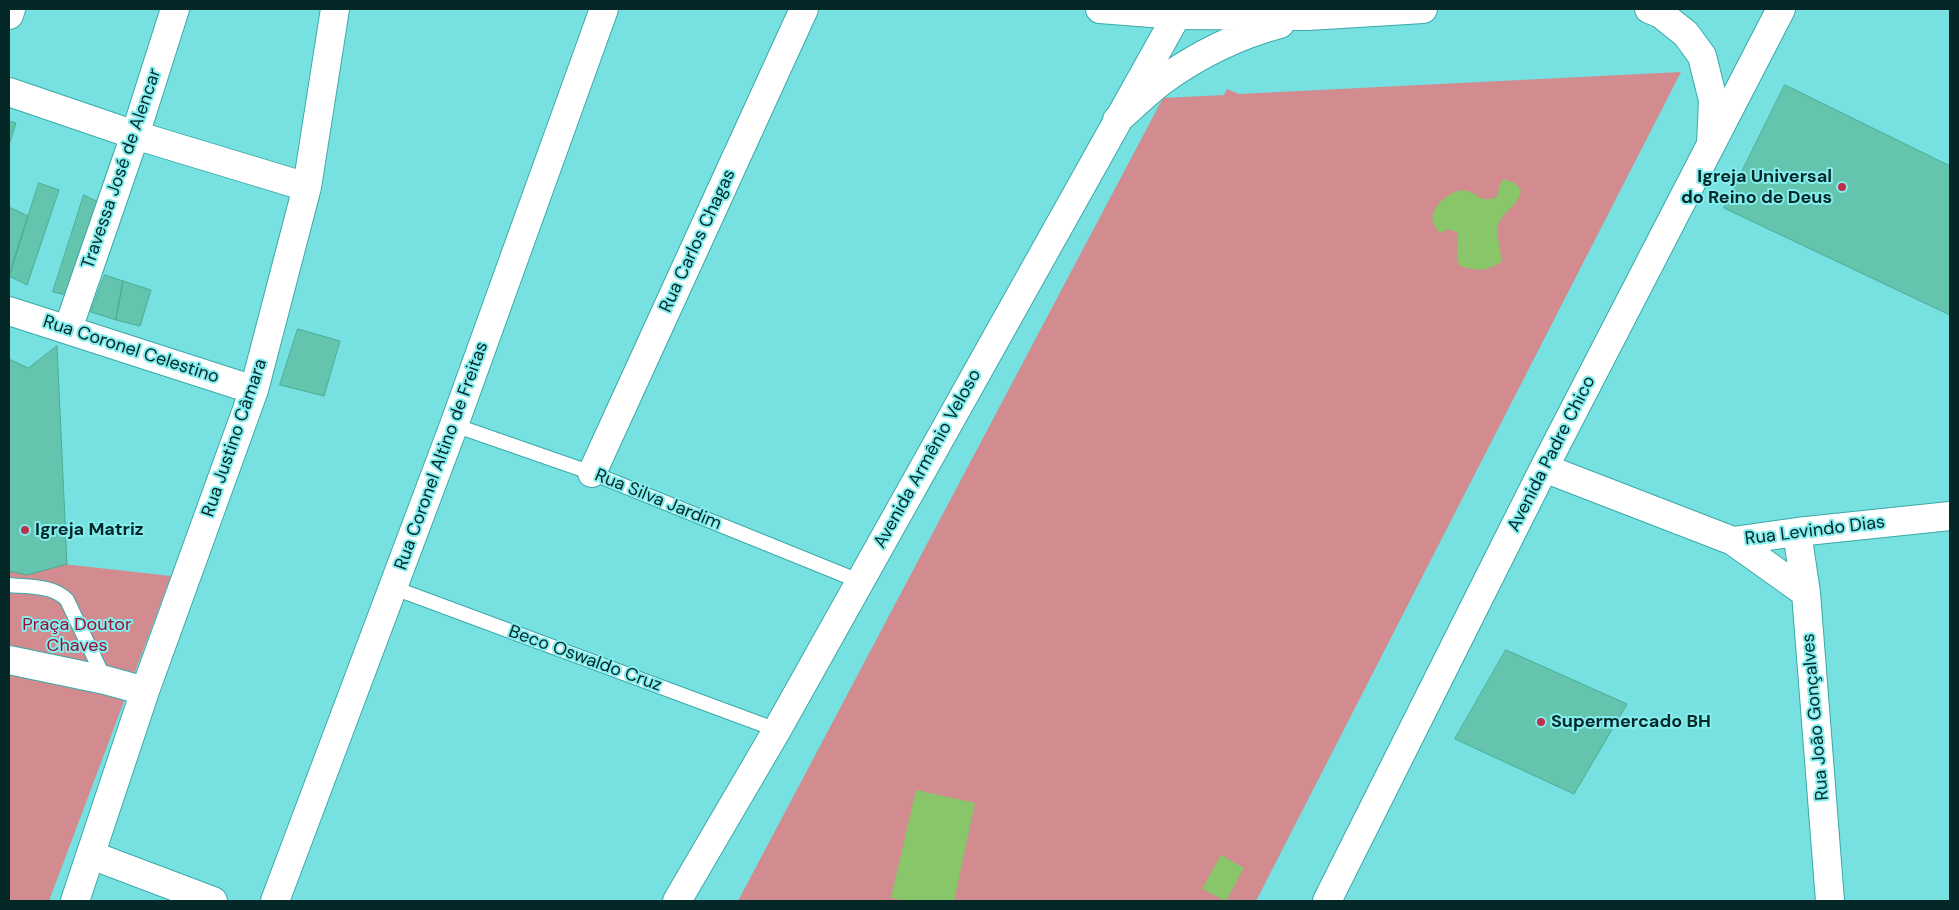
<!DOCTYPE html>
<html>
<head>
<meta charset="utf-8">
<style>
	body { margin:0 }
	#map { position:relative; width:1959px; height:910px; overflow:hidden; background:#77e0e0; font-family:"DM Sans",sans-serif }
	canvas { display:block }
	.frame { position:absolute; inset:0; border:10px solid #042828; pointer-events:none }
</style>
</head>
<body>
<div id="map">
<canvas width="1959" height="910"></canvas>
<div class="frame"></div>
</div>
<script>
const ctx = document.querySelector('canvas').getContext('2d');
ctx.lineJoin = 'round';
function paint(path, color) { ctx.fillStyle = color; ctx.fill(path, 'evenodd'); }
function strokePath(path, color, width, dash) { ctx.strokeStyle = color; ctx.lineWidth = width; ctx.lineCap = dash ? 'butt' : 'round'; ctx.setLineDash(dash || []); ctx.stroke(path); }
function label(font, color, halo, rows, align = 'center') {
  ctx.font = font + ' "DM Sans",sans-serif'; ctx.lineWidth = 4; ctx.setLineDash([]); ctx.textBaseline = 'middle'; ctx.strokeStyle = halo; ctx.fillStyle = color; for (const [text, x, y, turn = 0] of rows) {
    ctx.save(); ctx.translate(x, y); ctx.rotate((+turn || 0) * Math.PI / 180); ctx.textAlign = isNaN(turn) ? turn : align; if (halo) ctx.strokeText(text, 0, 0); ctx.fillText(text, 0, 0); ctx.restore();
  }
}
const green = new Path2D(`
	M1681,72L1256,901H738L1163,98L1224,95L1227,89L1239,94Z
	M9,558L171,576L49,901H9Z`);
const water = new Path2D(`
	M1503,179L1515,183L1521,190C1519,207 1502,211 1498,226C1496,238 1502,250 1501,262C1484,272 1479,271 1460,266L1457,258L1458,233L1449,229L1440,233C1433,225 1430,219 1435,209C1441,199 1456,187 1468,191C1482,196 1479,203 1497,197L1499,187Z
	M916,790L975,803L954,901H910L891,898Z
	M1221,855L1244,868L1226,901L1202,889Z`);
const building = new Path2D(`
	M1785,85L1950,166V315L1724,208Z
	M9,121L16,123L9,145Z
	M39,183L59,190L27,285L9,276Z
	M84,195L102,204L72,296L53,292Z
	M9,207L28,216L9,278Z
	M105,275L123,281L116,320L91,312Z
	M123,281L151,290L140,326L116,320Z
	M298,329L340,341L324,396L280,385Z
	M57,346L67,564L27,575L9,571V359L28,368Z
	M1506,650L1627,704L1574,794L1455,739Z`);
const lane = new Path2D(`
	M454,425L592,473L859,581
	M9,585C28,587 53,585 67,600L105,680
	M394,588L777,730`);
const street = new Path2D(`
	M9,15L11,9
	M9,92L135,135L307,187
	M9,311L254,390
	M68,329L135,135L175,9
	M1544,468L1733,541L1797,532L1950,516
	M592,473L804,9
	M1797,532L1806,593L1830,901
	M1733,541L1806,593
	M9,660L105,680L145,691
	M91,855L213,901
	M75,901L145,691L254,390L307,187L335,9
	M1327,901L1544,468L1781,9`);
const secondary = new Path2D(`
	M275,901L454,425L604,9
	M677,901L777,730L1177,15L1100,9`);
const primary = new Path2D(`
	M1179,9L1177,15L1308,16L1423,9
	M1649,9L1661,14L1686,34L1702,56L1713,100L1711,144
	M1117,120C1132,107 1147,92 1163,80C1198,55 1238,35 1280,24`);
const markers = [
	[1842,187,5,"#c02f49"],
	[25,530,5,"#c02f49"],
	[1541,722,5,"#c02f49"]
];
const streetNames = [
	["Travessa José de Alencar",122,169,-71],
	["Rua Carlos Chagas",698,241,-65],
	["Rua Coronel Celestino",131,350,18],
	["Rua Justino Câmara",235,438,-71],
	["Avenida Padre Chico",1552,454,-63],
	["Rua Coronel Altino de Freitas",442,456,-70],
	["Avenida Armênio Veloso",928,459,-61],
	["Rua Silva Jardim",658,500,22],
	["Rua Levindo Dias",1815,531,-7],
	["Beco Oswaldo Cruz",585,659,20],
	["Rua João Gonçalves",1816,717,-95]
];
const poiNames = [
	["Igreja Universal",1832,177,"right"],
	["do Reino de Deus",1832,198,"right"],
	["Igreja Matriz",35,530],
	["Supermercado BH",1551,722]
];
const parkNames = [
	["Praça Doutor",77,625],
	["Chaves",77,646]
];
paint(green, '#d28b8f');
paint(water, '#89c66a');
paint(building, '#65c4ad');
strokePath(building, '#4aac95', 1);
strokePath(lane, '#3ba9aa', 16);
strokePath(street, '#3ba9aa', 30);
strokePath(secondary, '#3ba9aa', 30);
strokePath(primary, '#3ba9aa', 30);
strokePath(lane, '#fff', 14);
strokePath(street, '#fff', 28);
strokePath(secondary, '#fff', 28);
strokePath(primary, '#fff', 28);
for (const [x, y, r, color] of markers) { const dot = new Path2D(); dot.arc(x, y, r, 0, 2 * Math.PI); ctx.fillStyle = color; ctx.fill(dot); strokePath(dot, '#84edee', 2); }
label('18px', '#042828', '#84edee', streetNames);
label('bold 18px', '#042828', '#84edee', poiNames, 'left');
label('18px', '#9b1133', '#84edee', parkNames);
</script>
</body>
</html>
